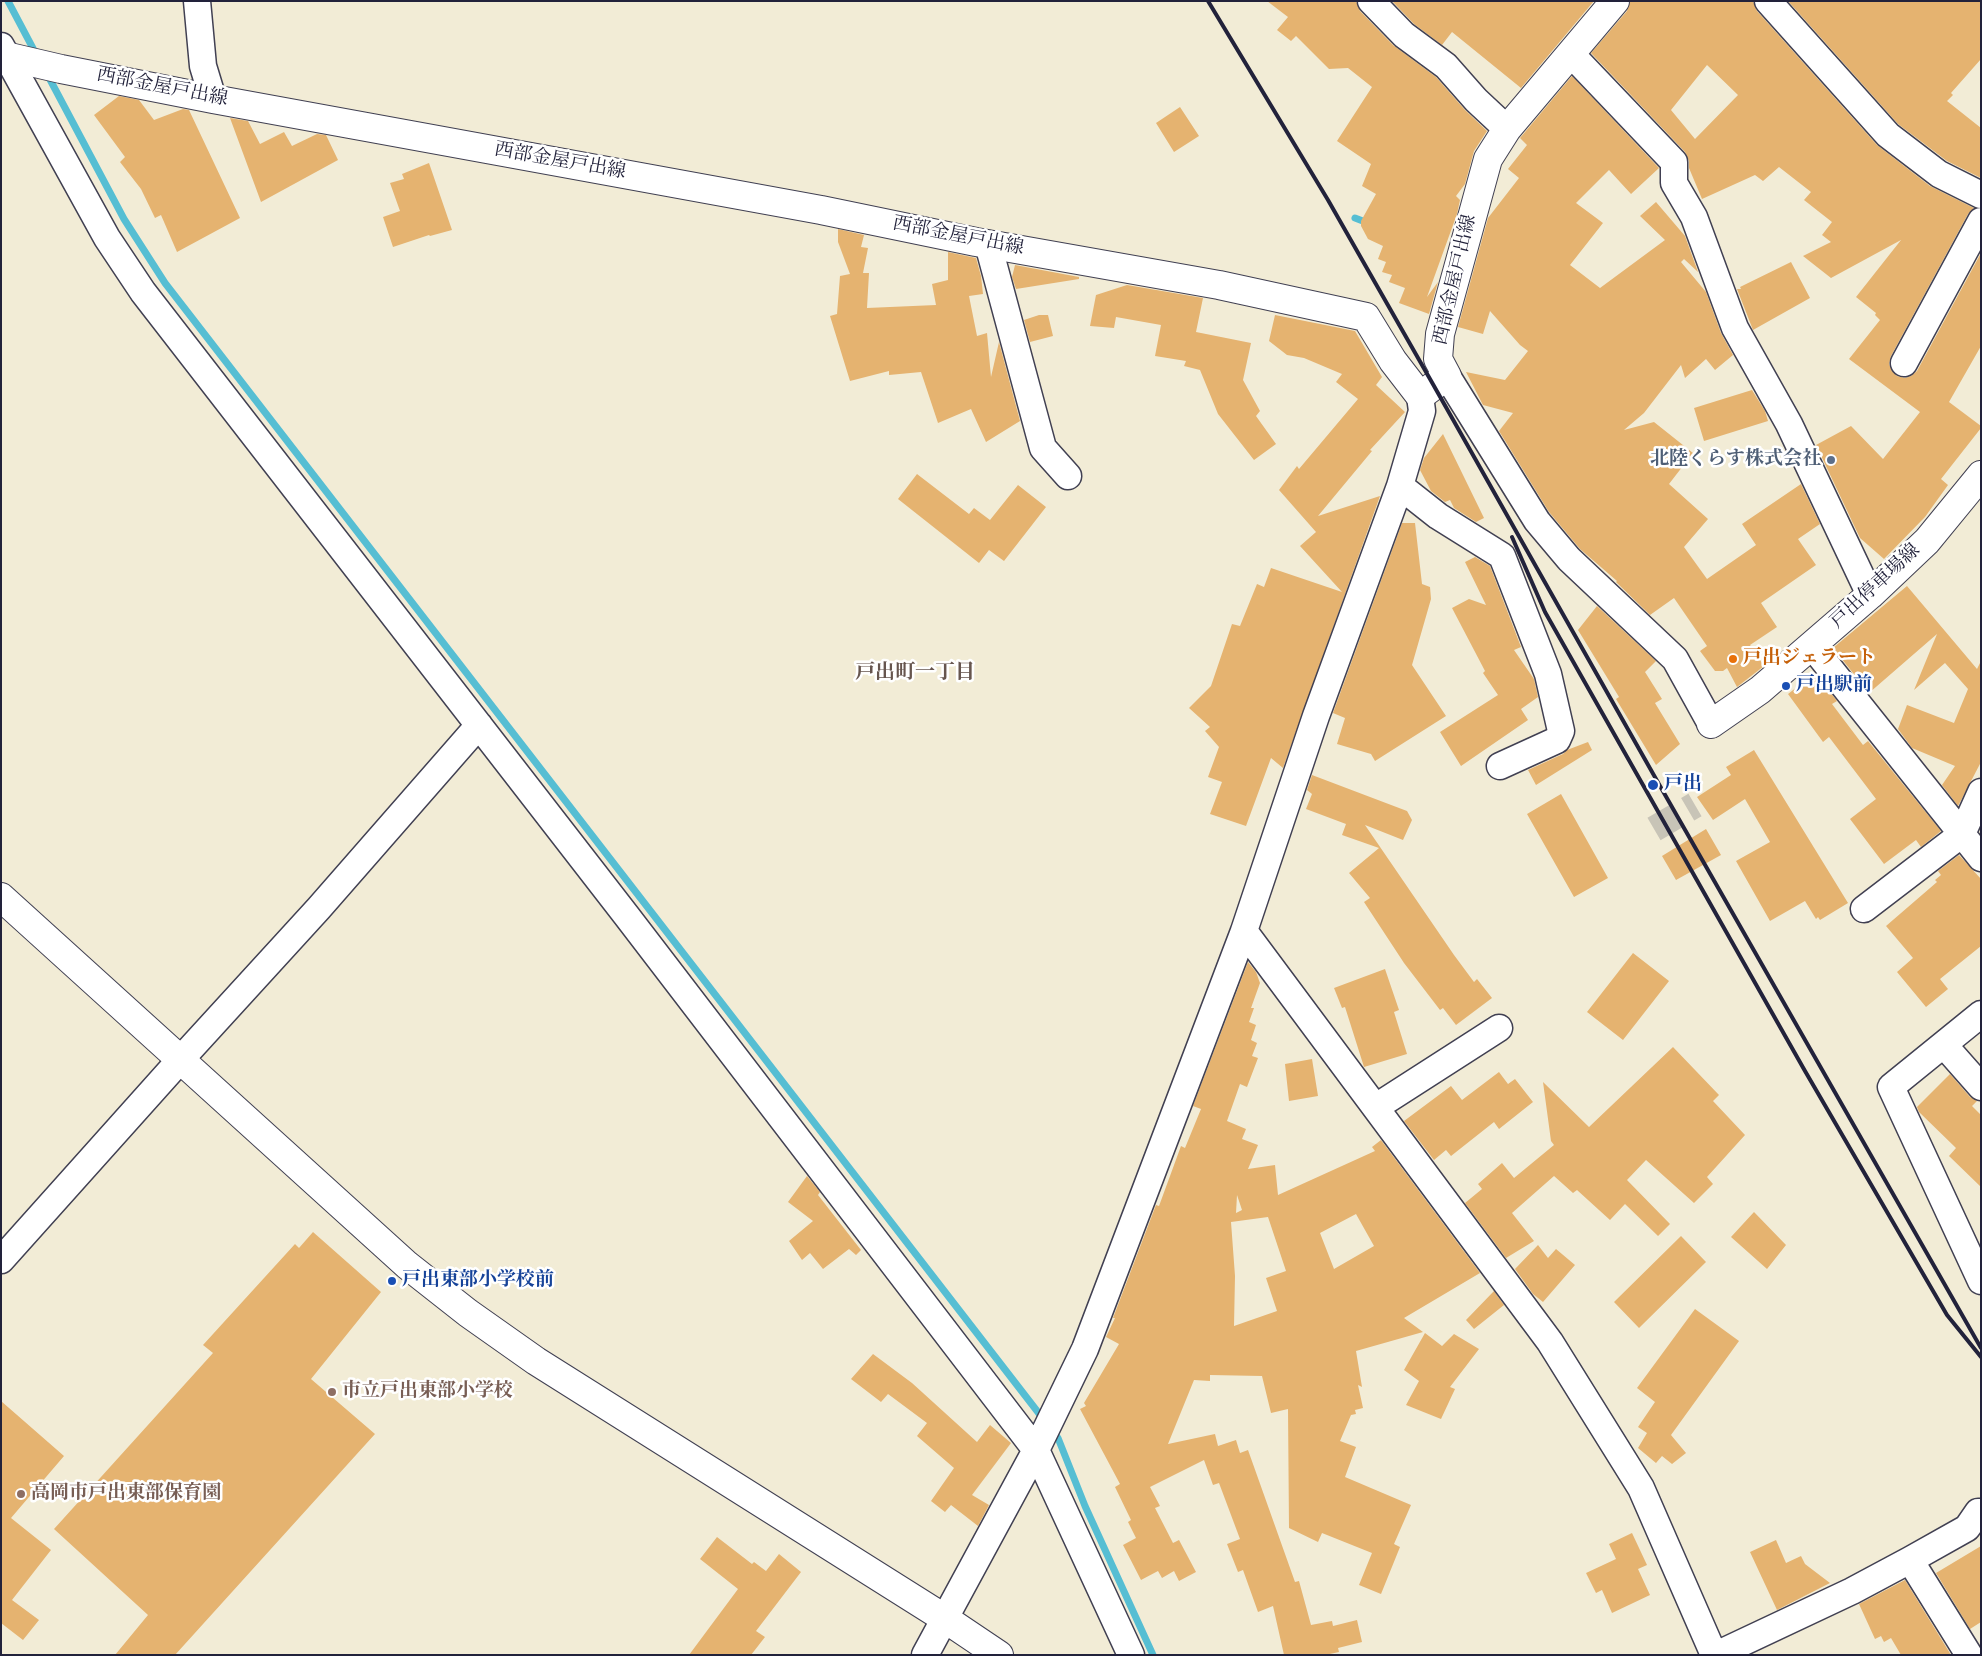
<!DOCTYPE html>
<html>
<head>
<meta charset="utf-8">
<style>
	body { margin:0 }
	#map { position:relative; width:1982px; height:1656px; overflow:hidden; background:#f2ecd6; font-family:"IM FELL DW Pica",serif }
	canvas { display:block }
	.frame { position:absolute; inset:0; border:2px solid #22223b; pointer-events:none }
</style>
</head>
<body>
<div id="map">
<canvas width="1982" height="1656"></canvas>
<div class="frame"></div>
</div>
<script>
const ctx = document.querySelector('canvas').getContext('2d');
ctx.lineJoin = 'round';
function strokePath(path, color, width, dash) { ctx.strokeStyle = color; ctx.lineWidth = width; ctx.lineCap = dash ? 'butt' : 'round'; ctx.setLineDash(dash || []); ctx.stroke(path); }
function paint(path, color) { ctx.fillStyle = color; ctx.fill(path, 'evenodd'); }
function label(font, color, halo, rows, align = 'center') {
  ctx.font = font + ' "IM FELL DW Pica","Noto Serif JP",serif'; ctx.lineWidth = 5; ctx.setLineDash([]); ctx.textBaseline = 'middle'; ctx.strokeStyle = halo; ctx.fillStyle = color; for (const [text, x, y, turn = 0] of rows) {
    ctx.save(); ctx.translate(x, y); ctx.rotate((+turn || 0) * Math.PI / 180); ctx.textAlign = isNaN(turn) ? turn : align; if (halo) ctx.strokeText(text, 0, 0); ctx.fillText(text, 0, 0); ctx.restore();
  }
}
const stream = new Path2D(`
	M8,1L37,56
	M46,72L124,219L165,283L1044,1420
	M1355,218L1368,223
	M1052,1430L1058,1438L1085,1506L1153,1655`);
const building = new Path2D(`
	M1267,1H1356L1360,11L1393,45L1436,77L1465,110L1487,131L1474,151L1465,184L1456,196L1460,200L1457,214L1427,297L1438,282L1429,314L1399,303L1405,288L1389,282L1392,275L1382,272L1386,262L1378,259L1383,246L1368,239L1361,226V221L1376,194L1362,186L1371,164L1337,141L1372,87L1348,68L1329,69L1296,36L1291,41L1277,30L1288,17Z
	M1392,1H1594L1521,88L1452,32L1442,45L1414,24Z
	M1630,1H1753L1757,11L1877,145L1930,186L1974,208L1968,214L1891,356L1889,364L1892,371L1897,376L1905,378L1911,376L1917,371L1981,253V346L1949,402L1981,426V428L1941,479L1948,485L1925,517L1884,559L1860,538L1816,445L1851,426L1883,459L1920,412L1849,359L1880,320L1875,315L1876,313L1856,297L1901,240L1831,278L1803,256L1831,242L1822,235L1832,222L1804,200L1811,192L1779,167L1763,181L1755,175L1702,199L1689,168V161L1685,152L1591,53L1627,11ZM1707,65L1738,95L1695,139L1671,110Z
	M1788,1H1981V59L1951,93L1953,95L1947,101L1981,128V178L1947,161L1898,124Z
	M1572,76L1659,168L1631,194L1609,170L1576,203L1603,223L1570,265L1600,288L1665,240L1640,216L1656,202L1685,236L1698,272L1684,259L1681,262L1706,292L1721,333L1733,355L1715,370L1706,359L1685,378L1681,365L1644,413L1624,430L1654,422L1693,453L1669,484L1708,519L1684,547L1707,579L1756,545L1742,524L1801,484L1820,524L1798,539L1816,565L1761,603L1777,627L1750,645L1764,666L1737,687L1727,668L1723,671H1715L1700,651L1707,646L1674,598L1650,615L1616,582L1617,581L1580,549L1549,512L1499,431L1513,413L1483,405L1466,372L1505,380L1528,351L1520,345L1490,311L1483,334L1458,327L1488,218L1519,178L1508,169L1527,145L1520,138Z
	M119,96L139,100L154,120L183,109L189,110L240,218L177,252L161,215L155,218L141,189L120,162L125,157L94,115Z
	M1180,107L1199,136L1174,152L1156,123Z
	M230,118L248,121L260,144L284,132L292,146L317,134L326,135L338,160L261,202Z
	M429,163L452,230L430,236L429,235L393,247L383,217L400,211L390,183L404,179L402,174Z
	M838,229L864,235L861,247L868,248L863,273H869L867,308L936,305L932,284L948,280V252L976,258L981,276L983,294L969,296L977,336L987,333L991,377L999,342L1020,421L986,442L971,409L938,423L921,372L889,375V371L850,381L830,316L837,314L840,276L850,274L838,242Z
	M1791,262L1810,298L1753,330L1737,289H1741L1740,287Z
	M1015,265L1079,277V279L1016,289L1012,277Z
	M1127,285L1203,298L1196,332L1251,343L1243,380L1260,411L1256,416L1276,444L1254,460L1218,414L1200,370L1184,366L1186,361L1155,356L1161,325L1116,317L1114,328L1090,326L1096,295Z
	M1039,315H1048L1053,336L1030,342L1024,320Z
	M1275,315L1355,331L1382,377L1376,385L1405,412L1370,450L1372,451L1318,516L1380,496L1283,768L1271,758L1246,826L1210,814L1222,782L1208,777L1219,747L1205,731L1210,727L1189,708L1211,686L1232,624L1240,626L1257,584L1264,587L1271,568L1342,592L1300,546L1316,532L1279,490L1297,466L1299,469L1358,399L1336,382L1342,374L1304,358L1287,355L1269,341Z
	M1752,390L1765,411L1768,421L1704,441L1694,408Z
	M1443,434L1484,518L1476,522L1454,508L1450,500L1445,502L1431,491L1420,470L1424,458Z
	M917,474L969,514L974,508L990,520L1018,485L1046,507L1004,561L989,550L979,563L898,499Z
	M1402,523H1415L1422,584L1430,587L1431,599L1412,665L1446,716L1375,761L1371,754L1337,744L1345,718L1333,713Z
	M1475,557L1490,566L1521,647L1514,650L1534,679L1538,697L1521,709L1528,720L1461,766L1440,732L1498,695L1483,673L1485,671L1452,608L1469,599L1486,605L1465,562Z
	M1907,586L1977,669L1981,661V762L1958,806L1942,785L1955,766L1912,748L1898,729L1907,705L1954,723L1968,689L1945,663L1914,690L1937,634L1869,693L1833,648Z
	M1597,606L1656,661L1645,672L1662,699L1655,703L1680,744L1656,765L1616,699L1619,697L1578,630Z
	M1815,673L1837,701L1832,704L1863,745L1868,741L1941,831L1921,847L1916,840L1884,864L1850,819L1876,799L1829,737L1823,742L1788,694Z
	M1588,742L1592,750L1536,785L1528,770L1563,754L1567,750Z
	M1754,750L1848,903L1820,920L1818,917L1816,919L1805,901L1770,921L1736,861L1770,842L1745,799L1713,820L1697,797L1731,775L1726,767Z
	M1312,775L1407,811L1412,820L1403,840L1365,825L1454,955L1474,982L1477,979L1492,998L1456,1025L1443,1008L1440,1010L1404,963L1364,902L1370,898L1349,873L1379,848L1342,835L1346,824L1306,809L1312,794L1307,790Z
	M1561,794L1608,878L1574,897L1527,814Z
	M1706,829L1721,855L1676,880L1662,856Z
	M1959,855L1981,879V946L1940,979L1948,989L1926,1007L1897,972L1913,958L1886,926L1937,882L1935,880L1941,875L1938,871Z
	M1633,953L1669,981L1623,1040L1587,1012Z
	M1248,962L1256,972L1260,983L1251,1008H1254L1249,1022L1256,1025L1251,1040L1257,1043L1252,1056L1258,1058L1247,1087L1240,1084L1227,1121L1246,1129L1242,1139L1258,1145L1248,1169L1275,1165L1278,1195L1375,1151L1372,1147L1381,1140L1480,1273L1404,1318L1423,1332L1356,1351L1362,1387L1358,1385L1363,1408L1355,1410L1356,1414L1351,1415L1340,1441L1356,1447L1345,1477L1411,1505L1394,1544L1400,1547L1381,1594L1359,1585L1372,1553L1322,1533L1318,1542L1289,1528L1288,1409L1271,1413L1262,1376L1210,1375V1381L1194,1380L1168,1444L1215,1434L1218,1446L1236,1440L1240,1453L1248,1450L1295,1582L1299,1581L1311,1625L1332,1621L1333,1626L1357,1620L1362,1642L1338,1648L1339,1652L1325,1655H1284L1273,1606L1258,1612L1243,1570L1238,1572L1227,1544L1240,1539L1219,1483L1213,1485L1204,1460L1150,1487L1160,1506L1155,1508L1173,1543L1179,1540L1196,1572L1179,1581L1174,1571L1162,1578L1158,1571L1141,1580L1123,1545L1136,1538L1128,1522L1131,1520L1115,1487L1120,1484L1080,1409L1086,1406L1084,1403L1119,1344L1106,1337L1115,1318H1113L1156,1205L1159,1206L1181,1146L1185,1148L1201,1109L1193,1106ZM1237,1195L1242,1210L1236,1213ZM1356,1214L1374,1246L1334,1269L1320,1233ZM1268,1217L1286,1271L1266,1278L1277,1311L1234,1326L1235,1276L1231,1222Z
	M1385,969L1399,1010L1394,1012L1407,1054L1364,1067L1345,1007L1342,1008L1334,988Z
	M1673,1047L1719,1095L1713,1101L1745,1135L1707,1177L1713,1184L1694,1203L1646,1160L1627,1180L1670,1224L1658,1236L1625,1204L1610,1220L1577,1190L1573,1193L1554,1176L1512,1213L1534,1241L1506,1258L1465,1203L1482,1189L1478,1184L1502,1163L1514,1178L1554,1145L1551,1141L1543,1082L1589,1127Z
	M1312,1059L1318,1096L1289,1101L1285,1064Z
	M1499,1072L1508,1084L1515,1079L1533,1102L1499,1129L1494,1122L1451,1156L1446,1150L1434,1160L1404,1121L1451,1086L1462,1100Z
	M1950,1074L1970,1097L1977,1101L1972,1106L1981,1115V1187L1949,1156L1956,1148L1919,1112L1917,1107Z
	M807,1176L820,1192L818,1195L861,1250L856,1255L849,1249L823,1269L810,1253L802,1260L789,1241L813,1221L788,1202Z
	M1754,1212L1786,1245L1767,1269L1731,1237Z
	M313,1232L381,1292L311,1379L375,1434L175,1655H115L148,1615L54,1529L213,1353L203,1345L295,1244L299,1248Z
	M1681,1236L1706,1262L1639,1328L1614,1302Z
	M1538,1245L1548,1258L1556,1249L1575,1265L1543,1302L1533,1294L1515,1269Z
	M1494,1291L1504,1305L1474,1329L1466,1320Z
	M1695,1309L1739,1341L1671,1435L1686,1453L1672,1464L1662,1456L1656,1463L1638,1448L1647,1433L1638,1427L1655,1402L1637,1388Z
	M1425,1333L1442,1346L1454,1334L1479,1349L1450,1387L1455,1389L1441,1419L1406,1405L1419,1381L1404,1370Z
	M873,1354L912,1383L977,1442L990,1425L1011,1443L972,1495L989,1505L978,1526L951,1505L945,1512L931,1501L954,1468L917,1436L927,1423L888,1394L881,1402L851,1379Z
	M1,1401L64,1456L11,1518L51,1550L12,1600L39,1620L23,1640L1,1623Z
	M1632,1533L1647,1565L1638,1569L1650,1595L1612,1613L1602,1590L1596,1593L1586,1573L1616,1559L1609,1544Z
	M717,1537L752,1564L754,1562L766,1571L779,1554L801,1572L756,1631L765,1637L751,1655H689L738,1589L700,1559Z
	M1776,1540L1786,1563L1801,1556L1805,1564L1830,1583L1777,1610L1750,1552Z
	M1981,1546V1622L1970,1629L1936,1573Z
	M1905,1580L1951,1655H1901L1891,1638L1884,1642L1881,1636L1875,1639L1859,1604Z`);
const streetTunnel = new Path2D(`
	M1654,829L1695,805`);
const street = new Path2D(`
	M197,1L203,66L213,99
	M1371,1L1404,35L1446,66L1476,100L1507,129
	M1768,1L1888,135L1939,174L1981,195
	M1,46L107,238L143,292L626,915L1036,1450L1131,1655
	M1571,54L1674,162V183L1694,217L1735,328L1789,424L1870,595
	M988,244L1043,448L1068,476
	M1904,363L1981,221
	M1447,376L1537,521L1569,559L1675,659L1711,724
	M1400,486L1438,516L1502,556L1548,674L1561,731L1557,740L1500,766
	M1812,646L1981,858
	M1864,909L1962,834L1981,792
	M1244,931L1550,1342L1641,1488L1714,1655
	M1981,1014L1891,1087L1981,1281
	M1944,1045L1981,1087
	M1376,1107L1499,1028
	M1,1260L181,1059L319,908L479,725
	M1910,1560L1969,1655
	M925,1655L1036,1450L1085,1349L1244,931L1316,716L1400,486L1422,411L1420,396
	M1716,1655L1852,1591L1910,1560L1967,1528L1978,1512H1981`);
const secondary = new Path2D(`
	M1,55L61,69L213,99L821,210L976,242L1219,285L1366,317L1393,361L1420,396L1447,376L1438,359L1440,334L1488,159L1507,129L1615,1
	M1711,724L1760,690L1870,595L1927,541L1981,475
	M1,897L407,1265L468,1313L536,1361L944,1618L999,1655`);
const rail = new Path2D(`
	M1208,1L1328,200L1434,386L1660,786L1981,1348
	M1512,537L1545,612L1805,1071L1947,1315L1981,1357`);
const markers = [
	[1831,460,5,"#5c6f8a"],
	[1733,659,5,"#e8710a"],
	[1786,686,5,"#1a4fb4"],
	[1653,785,6,"#1a4fb4"],
	[392,1281,5,"#1a4fb4"],
	[332,1392,5,"#8d6e63"],
	[21,1494,5,"#8d6e63"]
];
const streetNames = [
	["西部金屋戸出線",162,88,11],
	["西部金屋戸出線",560,162,10],
	["西部金屋戸出線",958,237,11],
	["西部金屋戸出線",1456,280,-77],
	["戸出停車場線",1876,587,-43]
];
const serviceNames = [
	["北陸くらす株式会社",1821,460]
];
const foodNames = [
	["戸出ジェラート",1743,659]
];
const transitNames = [
	["戸出駅前",1796,686],
	["戸出",1664,785],
	["戸出東部小学校前",402,1281]
];
const educationNames = [
	["市立戸出東部小学校",342,1392],
	["高岡市戸出東部保育園",31,1494]
];
const neighbourhoodNames = [
	["戸出町一丁目",915,674]
];
strokePath(stream, '#56bed3', 7);
paint(building, '#e5b370');
strokePath(streetTunnel, '#c8c4b7', 26, [26, 13]);
strokePath(street, '#414052', 29);
strokePath(secondary, '#414052', 30);
strokePath(street, '#fff', 26);
strokePath(secondary, '#fff', 28);
strokePath(rail, '#22223b', 4);
for (const [x, y, r, color] of markers) { const dot = new Path2D(); dot.arc(x, y, r, 0, 2 * Math.PI); ctx.fillStyle = color; ctx.fill(dot); strokePath(dot, '#fff', 2); }
label('19px', '#22223b', '#fff', streetNames);
label('bold 19px', '#4e5e75', '#fff', serviceNames, 'right');
label('bold 19px', '#c56008', '#fff', foodNames, 'left');
label('bold 19px', '#164399', '#fff', transitNames, 'left');
label('bold 19px', '#785e54', '#fff', educationNames, 'left');
label('bold 20px', '#66554e', '#fff', neighbourhoodNames);
</script>
</body>
</html>
